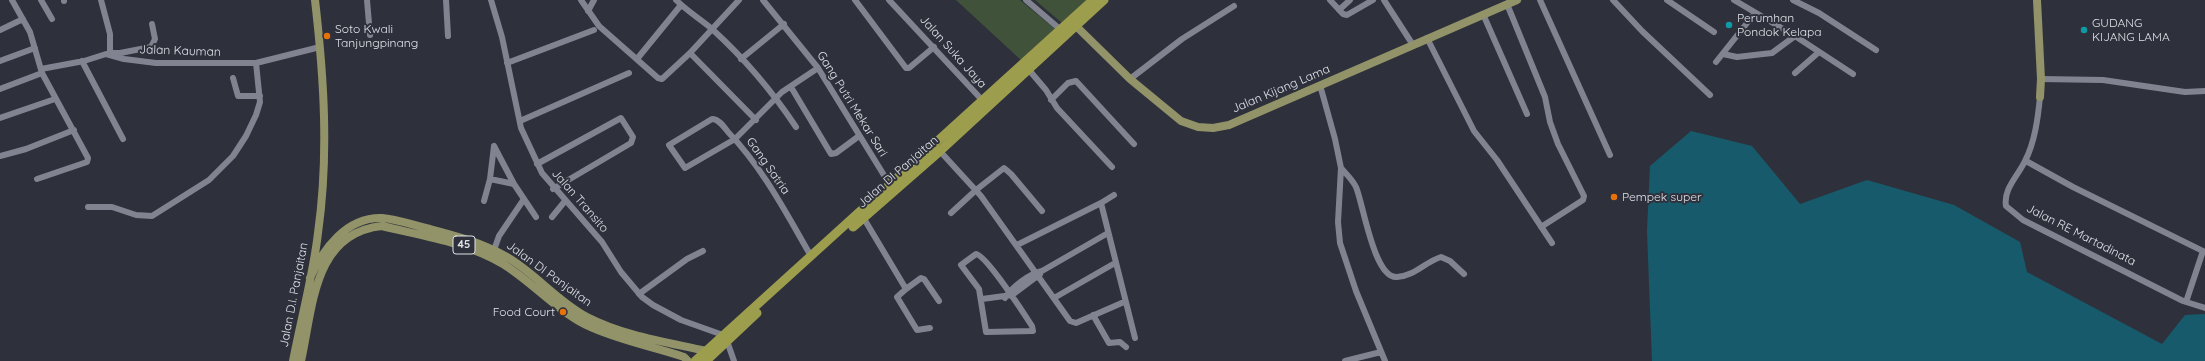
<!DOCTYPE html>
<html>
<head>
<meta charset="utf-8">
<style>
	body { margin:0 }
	canvas { display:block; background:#2e313b }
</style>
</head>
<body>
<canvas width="2205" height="361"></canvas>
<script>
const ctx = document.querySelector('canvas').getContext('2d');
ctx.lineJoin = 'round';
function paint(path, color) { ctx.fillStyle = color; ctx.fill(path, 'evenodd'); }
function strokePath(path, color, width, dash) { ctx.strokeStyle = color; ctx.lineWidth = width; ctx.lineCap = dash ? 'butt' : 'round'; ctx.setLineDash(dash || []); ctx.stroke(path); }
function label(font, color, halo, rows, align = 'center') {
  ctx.font = font + ' Quicksand,sans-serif'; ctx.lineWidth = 4; ctx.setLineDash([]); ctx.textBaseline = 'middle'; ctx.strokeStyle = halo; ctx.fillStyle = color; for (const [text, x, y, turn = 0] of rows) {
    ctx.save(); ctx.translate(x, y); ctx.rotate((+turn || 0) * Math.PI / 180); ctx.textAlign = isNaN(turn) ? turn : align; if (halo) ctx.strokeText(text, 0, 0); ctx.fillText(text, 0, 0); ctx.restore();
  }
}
const green = new Path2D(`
	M956,0H1020L1055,29L1022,61Z
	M1035,0H1087L1062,23Z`);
const water = new Path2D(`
	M1691,131L1752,146L1800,204L1867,180L1954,205L2020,242L2027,272L2162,344L2185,315L2205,314V361H1652L1647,231L1650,166Z`);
const minor = new Path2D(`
	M12,0L30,32L42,73L88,158L87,162L37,179
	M41,0L52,19
	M64,0V1
	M101,0L110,34V55
	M367,0L370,35
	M446,0L448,36
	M491,0L502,37L521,128L542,173L602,242L621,272L642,297L653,305L681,320L723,335
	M581,0L599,26L658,78L662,79L690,53L739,0
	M676,0C687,11 700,19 712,29C744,58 772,91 796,127
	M763,0L818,68L890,185
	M855,0L906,68H909L934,47
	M889,0L983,101
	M1026,0L1061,30
	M1330,0L1343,14L1347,15L1373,0
	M1384,0L1413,45
	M1540,0L1610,155
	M1613,0L1642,31L1710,95
	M1667,0L1714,32
	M1734,0L1795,36L1853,74
	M1793,0L1819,13L1876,50
	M1507,4L1545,97L1550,122L1558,144L1584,196L1583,200L1541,227
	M1339,10L1350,0
	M588,11L594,0
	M1483,14L1527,114
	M0,30L23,19
	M1427,38L1474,131L1497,160L1552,243
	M111,53H120L151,47L155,39L152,24
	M690,53L756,120
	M1723,54L1737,57L1772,53L1795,36
	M637,59L681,5
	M741,59L784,24
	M0,61L35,48
	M82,61L123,139
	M1716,62L1755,13
	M507,63L594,30
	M41,69L84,61L106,54L124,59L156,63H256L320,47
	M1029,70L1046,90L1057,108L1112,167
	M1795,73L1819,52
	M233,78L238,96H260
	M1130,79L1182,39L1234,6
	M2041,79L2103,80L2185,92L2205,91
	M1320,85L1335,139L1341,168L1338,222L1340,243L1356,291L1385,361
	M791,87L831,154L836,153L859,136
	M0,89L42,73
	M2040,97C2038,117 2035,142 2025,161C2018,176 2003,189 2006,206L2023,220L2183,301L2205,308
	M1051,100L1068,83L1076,81L1134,144
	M0,118L55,99
	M520,121L629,73
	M494,146L514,184L536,217
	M938,149L981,196L1070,321L1076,323L1124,302
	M0,156L26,149L74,130
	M2026,161L2073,187L2205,252
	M537,164L621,118L633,137L631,143L553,189
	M1341,168C1346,174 1352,179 1356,187C1363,203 1374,279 1397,277C1415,276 1425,262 1441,257L1450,261L1464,274
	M490,179L514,184
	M484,201L490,179L494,146
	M1101,203L1114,195
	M88,207H112L136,215L152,216L209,180L233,156L246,136L256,115L260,102L256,63
	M951,213L976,190L1004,168L1011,174L1042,211
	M552,217L565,201
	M863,217L906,289L897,297L917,330L930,328
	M1017,245L1101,203L1135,338
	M494,250L499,236L524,199
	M976,254C986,255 1025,315 1032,326L1033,331L986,332L979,289L961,265Z
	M811,256C786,213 763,168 728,132C724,127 719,119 712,119L669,145L685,168L735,139L782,92L818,68
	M906,289L921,278L924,279L939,301
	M639,294L687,259L703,251
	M1005,298C1012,287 1029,274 1042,271L1108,233
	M1054,298L1115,263
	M982,299L1012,295L1040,274
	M2186,302L2203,251
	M1093,315L1109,343L1120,342L1126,347
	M727,341L734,361
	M1345,361L1381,352`);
const major = new Path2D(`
	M2037,0L2041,79L2040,97
	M1076,26L1130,79L1181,121L1198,127L1213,128L1229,125L1517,0
	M310,278C323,249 346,217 382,218C398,219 415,226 430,229C457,236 482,243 507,257C535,273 557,301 587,317C624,336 666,342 706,351
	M293,361C301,319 313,276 318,233C329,155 324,78 315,0
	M301,361C313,308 313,233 382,226C423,236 466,242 503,264C532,282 555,309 586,325C617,340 651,346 684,357L688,361`);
const highway = new Path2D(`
	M853,227L940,151L1104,0
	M695,361L1093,0
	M706,361L757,313`);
const markers = [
	[1729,25,4,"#0f9aa8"],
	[2084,30,4,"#0f9aa8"],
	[327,36,4,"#e8710a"],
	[1614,197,4,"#e8710a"],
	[563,312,4,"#e8710a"]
];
const shields = [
	[464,245,22]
];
const shieldNames = [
	["45",464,245]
];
const poiNames = [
	["Perumhan",1737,18],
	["Pondok Kelapa",1737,32],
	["GUDANG",2092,23],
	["KIJANG LAMA",2092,37],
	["Soto Kwali",335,29],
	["Tanjungpinang",335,43],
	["Pempek super",1622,197],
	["Food Court",555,312,"right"]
];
const streetNames = [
	["Jalan Kauman",180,51,2],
	["Jalan Suka Jaya",953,52,48],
	["Jalan Kijang Lama",1281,89,-23],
	["Gang Putri Mekar Sari",852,104,58],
	["Gang Satria",768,166,55],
	["Jalan DI Panjaitan",898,172,-41],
	["Jalan Transito",580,201,49],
	["Jalan RE Martadinata",2081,235,27],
	["Jalan DI Panjaitan",549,274,36],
	["Jalan D.I. Panjaitan",294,295,-79]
];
paint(green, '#41523a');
paint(water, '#175a6b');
strokePath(minor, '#818490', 6);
strokePath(major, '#929368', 8);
strokePath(highway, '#9d9d4e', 9);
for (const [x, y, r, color] of markers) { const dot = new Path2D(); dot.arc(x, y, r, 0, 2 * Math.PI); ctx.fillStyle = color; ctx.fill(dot); strokePath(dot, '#2e313b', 1.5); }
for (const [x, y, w] of shields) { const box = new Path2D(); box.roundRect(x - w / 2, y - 9, w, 18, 3); ctx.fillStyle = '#2e313b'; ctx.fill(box); strokePath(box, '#e1e2e9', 1); }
label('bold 11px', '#e1e2e9', null, shieldNames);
label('12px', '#e1e2e9', '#2e313b', poiNames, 'left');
label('12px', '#e1e2e9', '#2e313b', streetNames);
</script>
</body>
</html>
